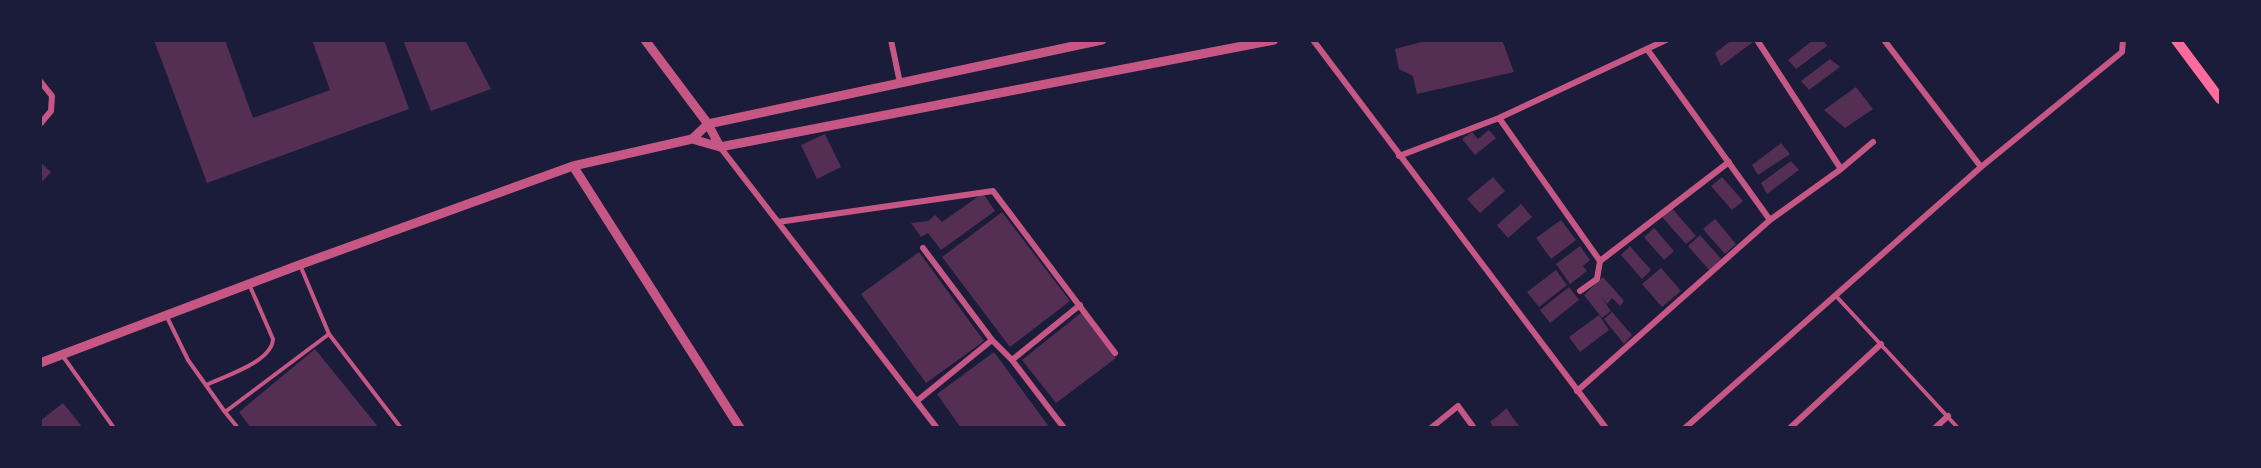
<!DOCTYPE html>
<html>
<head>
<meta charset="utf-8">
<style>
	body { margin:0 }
	#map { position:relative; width:2261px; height:468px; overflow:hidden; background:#1b1b3a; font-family:Roboto,sans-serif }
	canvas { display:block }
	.frame { position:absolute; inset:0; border:42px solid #1b1b3a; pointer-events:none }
</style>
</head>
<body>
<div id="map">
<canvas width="2261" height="468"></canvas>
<div class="frame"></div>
</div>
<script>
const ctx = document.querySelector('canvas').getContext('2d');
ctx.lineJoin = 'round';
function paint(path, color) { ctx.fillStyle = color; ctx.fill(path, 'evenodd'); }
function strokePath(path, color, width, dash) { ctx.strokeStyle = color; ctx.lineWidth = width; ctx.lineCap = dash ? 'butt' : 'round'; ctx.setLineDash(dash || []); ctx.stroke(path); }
const building = new Path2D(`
	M154,40H225L253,118L330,90L312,40H384L409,109L207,183Z
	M403,40H465L491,89L431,111Z
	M1429,40H1502L1514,72L1417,94L1413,76L1399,69L1395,49Z
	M1732,40H1752L1753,42L1721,66L1715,53Z
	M1813,40H1823L1827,46L1796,69L1788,60Z
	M1830,59L1840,67L1809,90L1801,81Z
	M1856,87L1873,109L1845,128L1824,110Z
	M1489,130L1496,138L1475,155L1462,139L1472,132L1478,139Z
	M825,134L841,167L817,179L801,145Z
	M1781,143L1790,154L1758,175L1752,165Z
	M1791,161L1799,170L1767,194L1761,183Z
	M40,162L51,172L40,184Z
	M1493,177L1505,191L1480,213L1467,199Z
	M1722,177L1743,201L1732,210L1711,186Z
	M983,193L995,211L941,250L928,233L921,237L911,223L928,221L935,215L942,222Z
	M1521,204L1532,217L1508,238L1497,225Z
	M1672,208L1696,236L1686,244L1662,217Z
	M1002,212L1070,301L1010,347L942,257Z
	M1715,219L1736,244L1725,254L1703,229Z
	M1561,220L1576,240L1551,259L1536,238Z
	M1654,228L1674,251L1664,260L1644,237Z
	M1700,235L1721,259L1709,270L1688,246Z
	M1580,246L1590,260L1583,266L1587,271L1570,284L1556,264Z
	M1630,246L1651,270L1642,279L1621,255Z
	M919,252L984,341L926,383L861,294Z
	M1661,268L1681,291L1662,307L1642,284Z
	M1556,270L1567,285L1539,307L1527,292Z
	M1603,277L1624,301L1620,306L1612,298L1607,304L1599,294L1611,311L1602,318L1584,295Z
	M1569,287L1579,300L1550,323L1540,310Z
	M1082,312L1116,358L1056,403L1022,360Z
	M1612,312L1632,335L1624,344L1604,319Z
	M1599,315L1609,330L1580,352L1569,337Z
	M315,349L379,428H251L239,412Z
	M994,352L1050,428H961L937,394Z
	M63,403L83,428H40V421Z
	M1507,408L1512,417L1521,428H1494L1490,422Z`);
const service = new Path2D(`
	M300,265L329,334L401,428
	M1836,296L1958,428
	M166,315L188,360L225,412
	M62,355L114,428
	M206,385C225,376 272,362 273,339L249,284
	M238,428L225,412L329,334`);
const minor = new Path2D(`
	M891,40L900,83
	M1313,40L1606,428
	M1757,40L1841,169
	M1884,40L1981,167
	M1647,49L1770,220
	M40,81L52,96L51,111L40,124
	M1499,118L1600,261
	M720,147L937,428
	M1399,156L1499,118L1666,40
	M778,222L993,191L1115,353
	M923,248L992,340L1012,360L1064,428
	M1580,291L1597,279L1600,261L1729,162
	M1012,360L1080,305
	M1577,391L1770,220L1841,169L1873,142
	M917,401L992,340
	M1431,428L1458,406L1474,428
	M1685,428L1981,167L2122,52L2123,40
	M1790,428L1881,344
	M1935,428L1948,416`);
const tertiary = new Path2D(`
	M645,40L708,124L720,147
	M692,139L708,124L1102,40
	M573,166L740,428
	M40,363L299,265L573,166L692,139L720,147L1274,40`);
const secondary = new Path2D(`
	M2176,40L2220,99`);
paint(building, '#542f53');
strokePath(service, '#c65784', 4);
strokePath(minor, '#c65784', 6);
strokePath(tertiary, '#c65784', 9);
strokePath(secondary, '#ff6b9d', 10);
</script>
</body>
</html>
